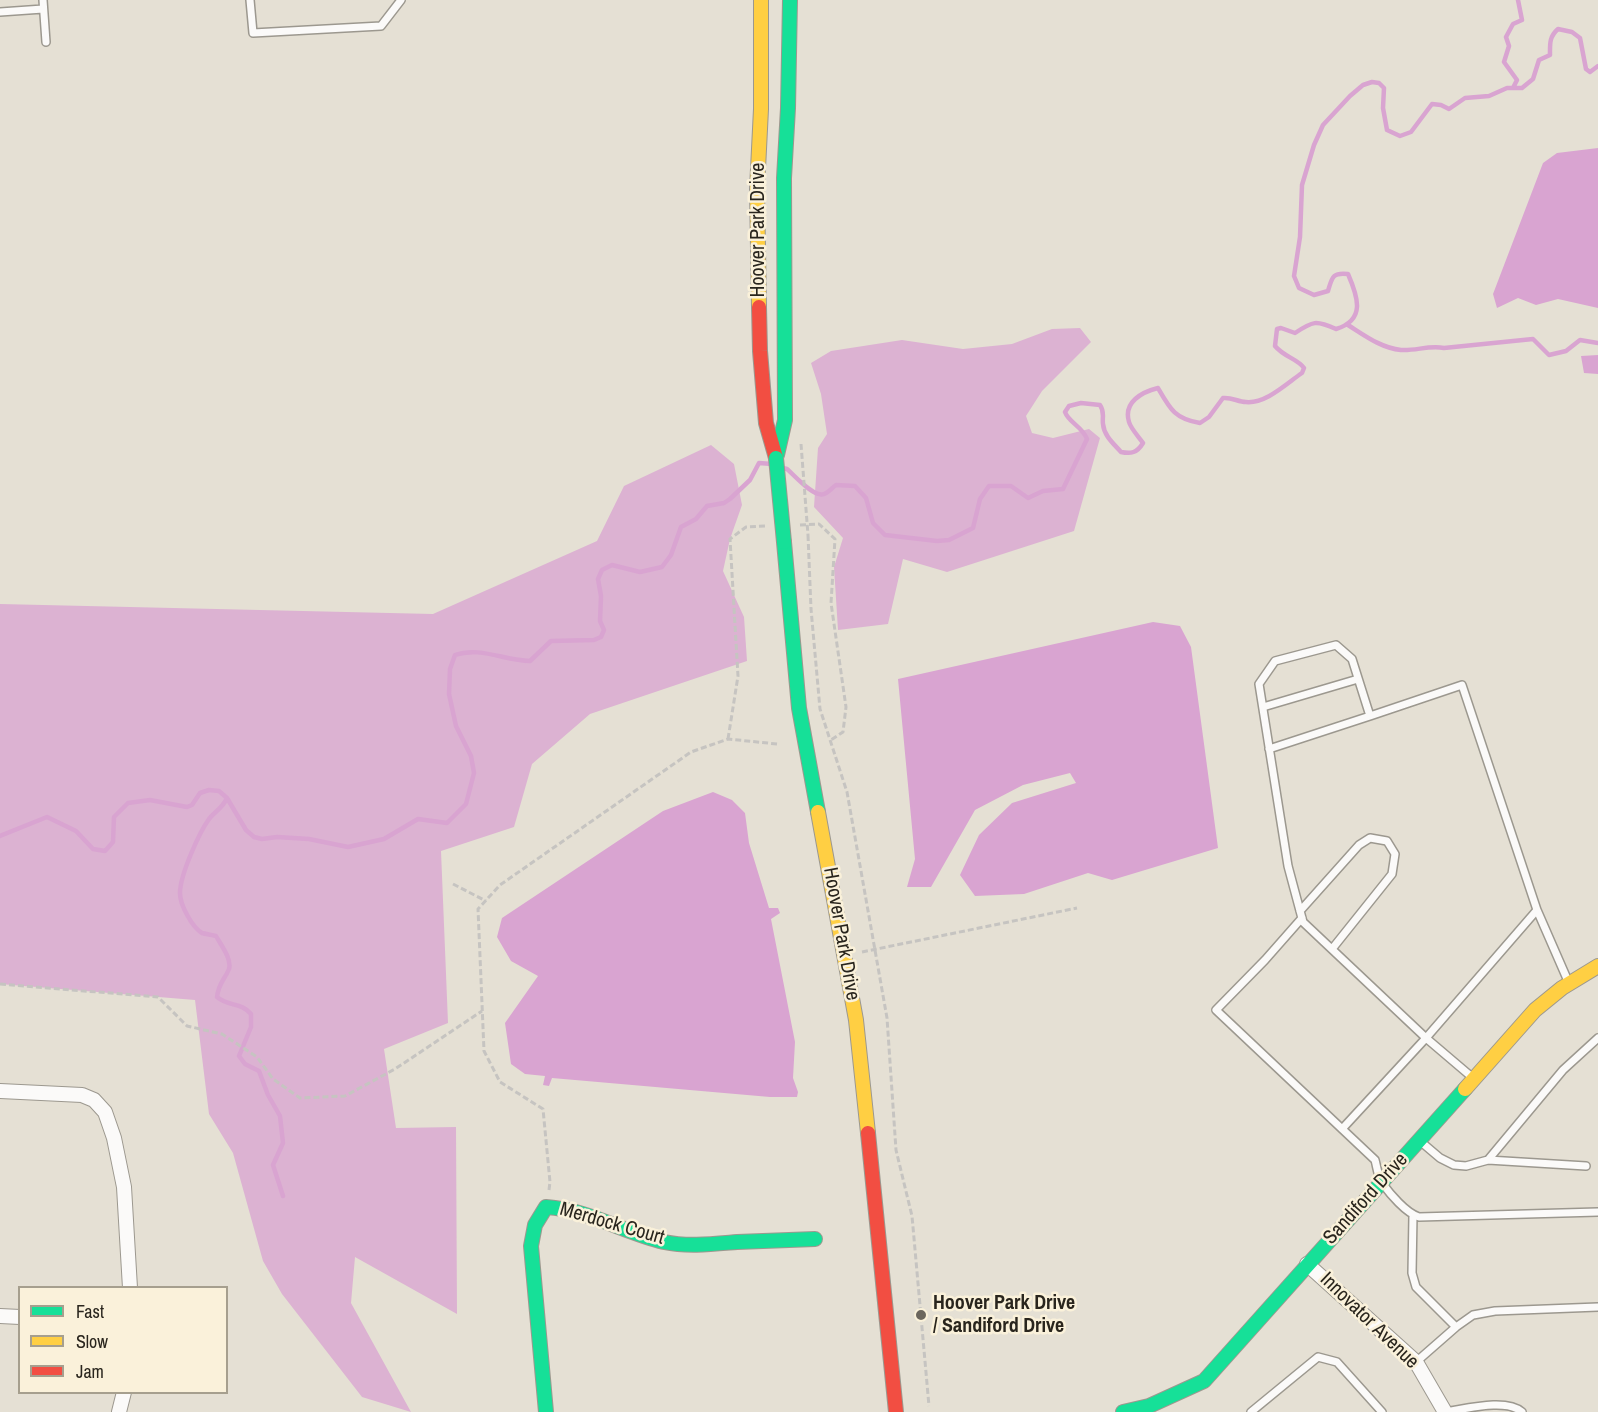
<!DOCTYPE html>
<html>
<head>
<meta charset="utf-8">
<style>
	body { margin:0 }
	#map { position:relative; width:1598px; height:1412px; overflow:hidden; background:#e5e0d4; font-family:"Archivo Narrow",sans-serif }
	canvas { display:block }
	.legend { position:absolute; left:18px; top:1286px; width:210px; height:108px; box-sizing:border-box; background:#faf1da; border:2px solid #a69f8e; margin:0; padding:8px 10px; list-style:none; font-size:18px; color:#29251d }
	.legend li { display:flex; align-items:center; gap:12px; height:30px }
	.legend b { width:30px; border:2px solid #a69f8e }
</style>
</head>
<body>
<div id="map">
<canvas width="1598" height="1412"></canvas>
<ul class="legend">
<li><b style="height:8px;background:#16e098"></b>Fast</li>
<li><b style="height:8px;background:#ffcf43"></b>Slow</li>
<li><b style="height:8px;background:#f24e42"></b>Jam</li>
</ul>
</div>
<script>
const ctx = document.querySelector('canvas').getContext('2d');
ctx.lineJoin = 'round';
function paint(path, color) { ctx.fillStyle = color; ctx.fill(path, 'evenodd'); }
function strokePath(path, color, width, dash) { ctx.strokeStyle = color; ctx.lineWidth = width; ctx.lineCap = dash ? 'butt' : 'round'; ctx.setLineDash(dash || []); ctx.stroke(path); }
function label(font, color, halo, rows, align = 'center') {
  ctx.font = font + ' "Archivo Narrow",sans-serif'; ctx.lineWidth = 5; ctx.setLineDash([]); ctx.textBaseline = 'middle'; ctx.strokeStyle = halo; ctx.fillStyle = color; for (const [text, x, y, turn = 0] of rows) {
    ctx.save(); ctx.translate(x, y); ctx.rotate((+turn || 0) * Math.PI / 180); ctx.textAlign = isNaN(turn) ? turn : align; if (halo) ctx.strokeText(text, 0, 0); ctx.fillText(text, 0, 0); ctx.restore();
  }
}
const forest = new Path2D(`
	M1080,328L1091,342L1042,391L1026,416L1032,433L1053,438L1089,429L1100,438L1074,531L947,572L903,559L888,624L838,630L834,567L843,538L814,507L818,448L827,434L821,394L811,363L831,351L902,340L963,349L1012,344L1052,329Z
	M711,445L734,464L742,505L730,539L723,571L744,617L747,661L590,714L532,764L514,827L441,851L448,1023L384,1049L396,1128L456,1127L457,1314L355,1257L351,1303L411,1412L362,1397L282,1294L263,1261L233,1153L209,1114L195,1000L0,984V604L433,614L597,541L624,486Z`);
const water = new Path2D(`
	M1598,148V308L1558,299L1536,305L1518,298L1497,308L1493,294L1543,163L1557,153Z
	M1598,355V374L1584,373L1581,356Z
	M1153,622L1180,626L1191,647L1218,848L1112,880L1088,873L1024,894L975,896L960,875L979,835L1012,803L1076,783L1070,773L1023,785L975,810L931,887H907L915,859L898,679Z
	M713,792L732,800L745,813L749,843L769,908H778L780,913L771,919L795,1042L793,1078L798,1092L797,1097H770L552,1078L549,1086L543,1085L545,1076L525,1074L511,1064L505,1023L538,976L511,961L497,937L502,918L663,811Z`);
const stream = new Path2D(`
	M1513,88L1517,80L1504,62L1509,46L1506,37L1513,24L1522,20L1518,0
	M1348,325C1364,335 1381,348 1401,350C1416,351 1429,345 1444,348L1533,339L1549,355L1566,351L1580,340L1598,343
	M783,468L787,469C794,475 814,498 824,494C828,493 833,487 836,485L855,486L866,498L873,523L885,535L937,541L949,540L973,528L980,499L989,486H1011L1028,498L1043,491L1063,489L1087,439C1082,426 1069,423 1065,412L1069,406L1081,403L1100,405C1105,412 1102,417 1103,424C1104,436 1114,444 1121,452C1131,454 1137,453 1143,443C1139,437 1131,429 1129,422C1123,402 1142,392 1158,388C1170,409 1175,419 1200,423L1209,417L1223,398C1232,397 1238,402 1246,402C1266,404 1287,383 1302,373L1304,368C1298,359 1284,357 1275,346L1277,329L1281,328L1295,333C1313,321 1316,320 1336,329C1366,320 1358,297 1348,274C1332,272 1332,278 1328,291L1314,295L1299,288L1294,276L1300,237L1302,185L1314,145L1323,125L1350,96L1363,85L1372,82L1379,83L1384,88L1383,108L1387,130L1400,136L1411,132L1432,104L1441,105L1449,109L1465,98L1489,96L1507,88H1522L1533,79L1539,60L1550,55C1550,44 1549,37 1558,29L1572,32L1580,38L1586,69L1590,72L1598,66
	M227,798C222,809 216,810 209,819C199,833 180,875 180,893C180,905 192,927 202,933C206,934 212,935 216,936C221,945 232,959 229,969C224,981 219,982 217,997C229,1007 241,1002 251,1014V1027L239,1056L245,1064L259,1071L268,1095L280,1116L283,1143L273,1165L283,1196
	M0,836L47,817L76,831L93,849L105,851L113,842L114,817L128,803L150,800L187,807L192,805L200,793L209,790L219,791L227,798L246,830L254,837L262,839L277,837L309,839L348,847L384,839L418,819L447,823L466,804L474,773L471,756L456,726L449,694L450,669L455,655C480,646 505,661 530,661L551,641L594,640L601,637L604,630L600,621L601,596L598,579L602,570L612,565L640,572L662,567L671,555L681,527L696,519L707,506L724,503L730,499L750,480L759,463L772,464`);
const path = new Path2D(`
	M800,525L819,524L835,539L831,603L846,707L843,732L831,740
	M808,535L811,609L820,709L847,792L887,1018L896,1150L912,1216L929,1406
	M728,739L738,676L730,539L746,527L766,526
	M453,884L486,901
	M862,952L1077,908
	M0,984L158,997L187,1026L222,1034L257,1057L273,1079L300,1098L345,1096L395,1069L482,1011
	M549,1190L550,1182L543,1109L500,1082L484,1051L478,909L500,885L691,752L728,739L777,744`);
const lane = new Path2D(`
	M43,0L46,42
	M250,0L253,33L381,26L401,0
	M0,12L43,9
	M1263,707L1358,679
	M1370,716L1462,685L1537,910
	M1269,749L1370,716L1352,659L1336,645L1275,661L1259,684L1288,866L1303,922L1426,1038L1473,1078
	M1300,911L1359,845L1370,838L1387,841L1395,854L1392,874L1332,949
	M1302,918L1265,960L1216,1010L1375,1160C1377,1167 1378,1177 1382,1183C1390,1194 1406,1213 1419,1217L1598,1212
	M1342,1129L1426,1038L1537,910L1568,981
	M1420,1141L1440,1158L1454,1165L1466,1166L1488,1160L1586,1166
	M1488,1160L1563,1070L1598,1038
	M1413,1215L1412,1273L1416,1287L1456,1327
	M1416,1362L1456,1327L1473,1315L1495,1311L1598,1307
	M1251,1412L1318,1357L1337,1362L1382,1412
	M1445,1412C1466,1409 1506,1398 1522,1412`);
const street = new Path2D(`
	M0,1091L82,1095L94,1100L105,1112L114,1138L124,1187L130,1288
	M1307,1264L1416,1362L1445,1412
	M0,1316L20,1317
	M119,1412L124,1392`);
const fast = new Path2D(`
	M777,455L785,420L784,178L788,108L790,0
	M784,542L799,708L818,812
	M546,1412L531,1246L535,1225L546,1207C589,1210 623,1232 664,1242C688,1247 713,1244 737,1242C763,1241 789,1240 815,1239
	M1123,1412L1149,1406L1204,1381L1465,1089`);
const slow = new Path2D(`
	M759,307L757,189L761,109V0
	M818,812L856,1020L868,1133
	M1465,1089L1535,1010L1562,988L1598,966`);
const jam = new Path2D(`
	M759,307L760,351L766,423L776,458
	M868,1133L896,1412`);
const pathBridge = new Path2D(`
	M801,444L808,535`);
const fastBridge = new Path2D(`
	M776,458L784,542`);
const markers = [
	[921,1315,6,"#6b665d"]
];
const streetNames = [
	["Hoover Park Drive",759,230,-90],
	["Hoover Park Drive",841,934,80],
	["Sandiford Drive",1366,1199,-48],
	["Merdock Court",612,1224,16],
	["Innovator Avenue",1369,1321,44]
];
const poiNames = [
	["Hoover Park Drive",933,1304],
	["/ Sandiford Drive",933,1327]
];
paint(forest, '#dcb2d2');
paint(water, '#d9a4d1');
strokePath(stream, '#d9a4d1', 4.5);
strokePath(lane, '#9c988f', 10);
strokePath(street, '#9c988f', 16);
strokePath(fast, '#9c988f', 16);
strokePath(slow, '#9c988f', 16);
strokePath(jam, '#9c988f', 16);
strokePath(path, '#c6c4c1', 3, [6, 3]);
strokePath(lane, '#fbfaf9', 7);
strokePath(street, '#fbfaf9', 14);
strokePath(fast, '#16e098', 14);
strokePath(slow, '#ffcf43', 14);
strokePath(jam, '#f24e42', 14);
strokePath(fastBridge, '#9c988f', 16, []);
strokePath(pathBridge, '#c6c4c1', 3, [6, 3]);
strokePath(fastBridge, '#16e098', 14);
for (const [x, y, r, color] of markers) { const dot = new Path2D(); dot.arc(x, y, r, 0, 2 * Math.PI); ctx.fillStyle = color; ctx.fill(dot); strokePath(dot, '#faf1da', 2); }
label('20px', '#29251d', '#faf1da', streetNames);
label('bold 20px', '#29251d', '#faf1da', poiNames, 'left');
</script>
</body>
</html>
